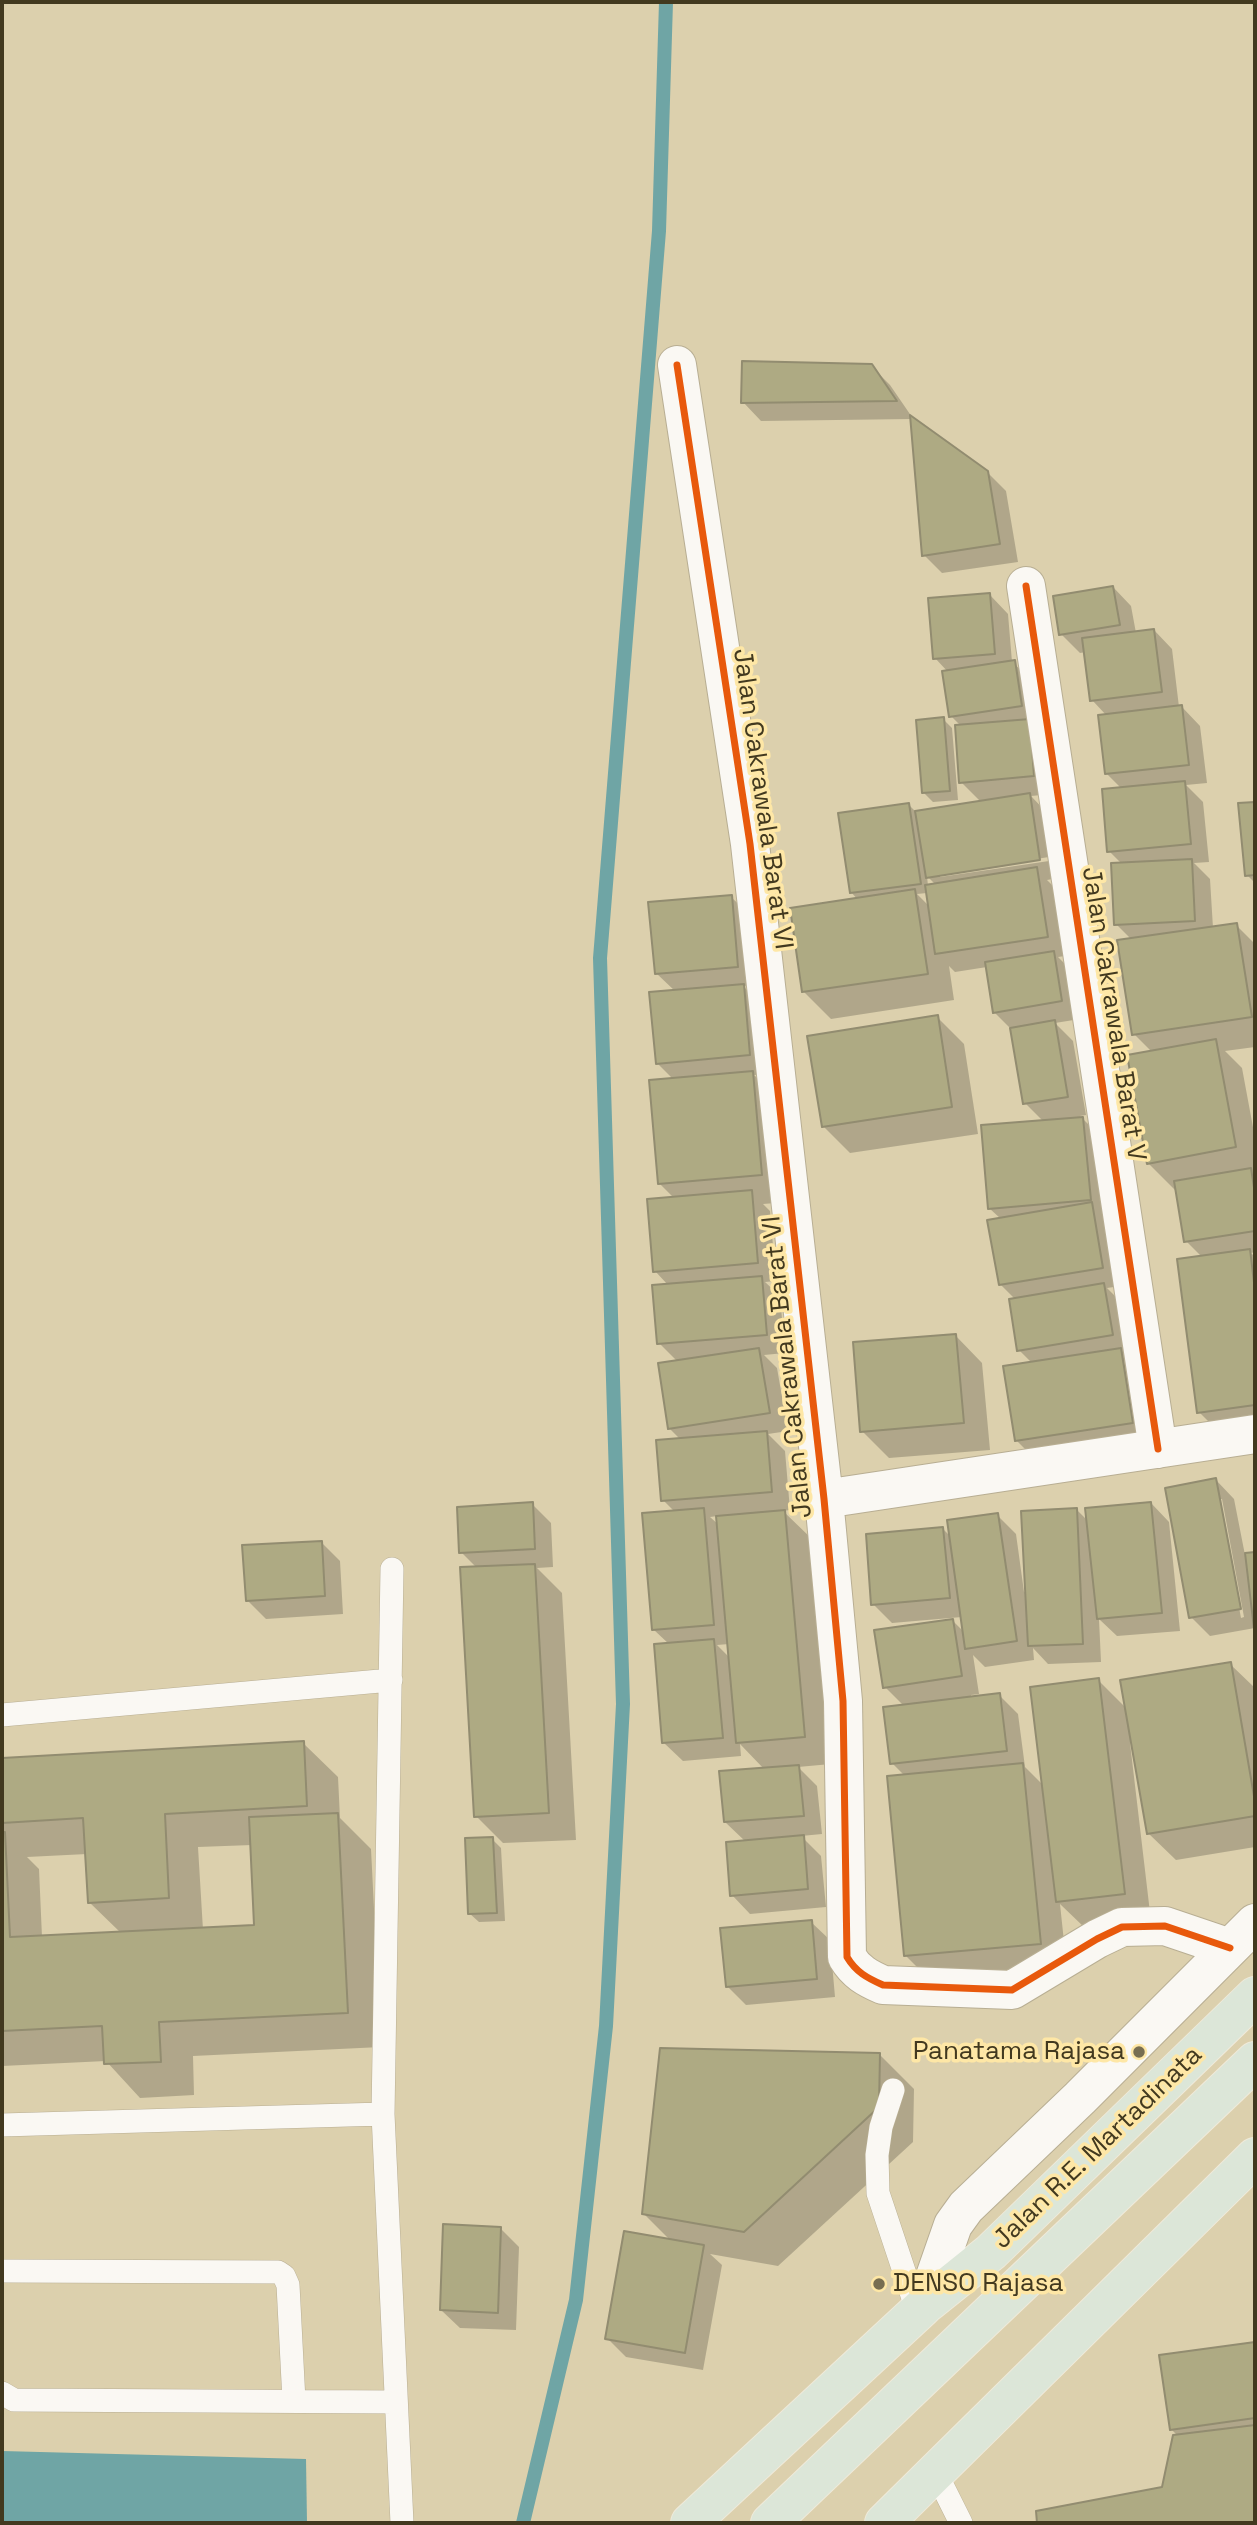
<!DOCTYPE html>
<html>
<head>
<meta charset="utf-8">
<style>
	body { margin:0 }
	#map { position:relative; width:1257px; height:2525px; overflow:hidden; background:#dcd0ad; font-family:"Space Grotesk",sans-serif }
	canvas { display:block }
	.frame { position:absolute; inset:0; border:4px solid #42391f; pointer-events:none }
</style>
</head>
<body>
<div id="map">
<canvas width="1257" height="2525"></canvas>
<div class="frame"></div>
</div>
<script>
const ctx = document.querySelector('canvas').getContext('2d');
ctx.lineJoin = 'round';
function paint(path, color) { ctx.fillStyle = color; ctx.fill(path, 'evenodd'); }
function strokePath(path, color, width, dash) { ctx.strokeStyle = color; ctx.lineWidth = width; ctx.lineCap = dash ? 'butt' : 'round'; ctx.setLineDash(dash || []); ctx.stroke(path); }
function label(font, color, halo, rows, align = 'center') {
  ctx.font = font + ' "Space Grotesk",sans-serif'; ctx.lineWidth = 7; ctx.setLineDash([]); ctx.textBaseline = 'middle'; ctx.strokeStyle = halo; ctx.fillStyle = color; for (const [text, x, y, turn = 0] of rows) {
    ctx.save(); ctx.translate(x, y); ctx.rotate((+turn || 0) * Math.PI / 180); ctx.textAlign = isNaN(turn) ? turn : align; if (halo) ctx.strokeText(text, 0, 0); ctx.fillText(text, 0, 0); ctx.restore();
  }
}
const water = new Path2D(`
	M2,2451L306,2459L307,2523H2Z`);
const shadow = new Path2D(`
	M871,366L890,385L914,420L987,472L1006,491L1018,562L942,573L924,555L912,419L761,421L743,402Z
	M1113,587L1131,606L1136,633L1154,630L1172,649L1179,707H1182L1200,726L1207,783L1186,785L1203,802L1209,862L1194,863L1210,879L1213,928L1236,925L1255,944V1047L1225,1051L1242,1068L1255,1138V1252L1251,1253L1255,1257V1435L1226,1439L1199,1412L1202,1257L1186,1241L1175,1190L1148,1163L1152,1052L1134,1034L1132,940L1116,924L1122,864L1109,851L1122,789L1107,774V716L1092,700L1086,652L1080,653L1061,634Z
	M990,595L1008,614L1012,662L1033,681L1052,794L1031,796L1048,814L1058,878L1047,880L1055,888L1065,956L1058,957L1072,971L1080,1019L1055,1023L1073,1041L1086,1115L1080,1116L1101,1137L1121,1286L1107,1288L1122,1303L1159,1450L1044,1468L1016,1440L1032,1363L1019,1350L1015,1299L1000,1284L1001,1219L989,1208L1044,1122L1025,1103L1012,1030L994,1012L987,967L955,972L949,966L954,1000L831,1019L804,992L858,900L851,892L909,805L916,812L981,802L961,782V726L951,716L948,672L935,658ZM1049,857V861L940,877V874ZM927,876L936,885L928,886ZM927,893L929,906L917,894Z
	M943,719L952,728L958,800L933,802L924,793Z
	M1255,803V883L1247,875L1240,805Z
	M731,897L750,915L755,985L743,986L762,1005L768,1074L754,1075L780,1100L788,1202L763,1204L770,1211L776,1281L765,1282L780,1296L785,1353L764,1355L777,1368L788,1431L768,1434L785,1451L790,1510L783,1511L812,1539L831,1764L798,1767L817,1786L822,1834L801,1836L821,1856L826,1907L750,1914L732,1895L746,1842L725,1822L765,1770L740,1744L741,1756L683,1761L664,1743L669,1644L654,1630L675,1512L663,1500L681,1440L669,1428L678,1362L659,1343L668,1285L655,1271L674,1198L659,1183L674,1080L657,1063L676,992L656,973ZM718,1516L719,1525L710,1517ZM729,1644L730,1658L717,1645Z
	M937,1017L964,1044L978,1134L850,1153L823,1126Z
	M955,1335L982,1363L990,1450L889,1458L862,1431Z
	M1216,1480L1234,1499L1245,1555L1255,1554V1628L1210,1636L1191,1617ZM1219,1499H1222L1244,1617L1241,1618Z
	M1151,1503L1169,1522L1180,1631L1117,1636L1099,1619L1101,1662L1048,1664L1033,1648L1034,1660L985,1667L973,1655L979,1694L971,1695V1699L999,1695L1018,1714L1025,1767L1044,1786L1098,1680L1127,1709L1230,1664L1255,1688V1847L1176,1860L1148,1833L1133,1742L1130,1743L1151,1921L1085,1928L1060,1904L1067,1970L933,1983L906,1956L905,1776L892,1763L904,1706L885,1687L952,1620L964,1632L962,1617L892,1623L873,1604L943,1529L951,1537L997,1515L1016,1534L1024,1592L1027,1591L1076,1509L1089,1522Z
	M532,1504L551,1523L553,1567L537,1568L562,1593L576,1840L503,1843L476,1816L477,1568L461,1552Z
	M321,1542L340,1561L343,1614L266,1619L247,1600Z
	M303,1743L338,1777L340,1818L371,1849L381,2047L193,2056L194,2095L140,2098L106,2061L2,2066V1760ZM252,1845L255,1927L203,1930L198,1847ZM87,1854L89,1902L121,1933L42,1937L39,1869L27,1857Z
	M492,1839L501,1848L505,1921L479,1922L469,1913Z
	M811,1922L830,1940L835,1997L746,2005L727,1986Z
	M880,2055L914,2089L913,2142L778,2266L710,2254L722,2265L703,2370L626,2357L607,2338L671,2241L644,2214Z
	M500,2228L519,2247L516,2330L460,2328L441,2310Z
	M1255,2344V2523H1039L1037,2513L1164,2489L1178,2436L1171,2429L1161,2356Z`);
const stream = new Path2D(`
	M523,2523L576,2300L606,2026L623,1704L600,958L659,231L666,2`);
const building = new Path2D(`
	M742,361L872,364L897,401L741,403Z
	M910,415L988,471L1000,544L922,556Z
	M1113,586L1120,625L1059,635L1053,596Z
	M990,593L995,654L933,659L928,598Z
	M1154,629L1162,692L1090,701L1082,638Z
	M1015,660L1022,706L949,717L942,671Z
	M1182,705L1189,765L1105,774L1098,715Z
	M944,717L950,791L922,793L916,720Z
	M1030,719L1034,776L959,783L955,725Z
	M1185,781L1191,844L1107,852L1102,789Z
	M1030,793L1040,860L926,878L915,811Z
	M1255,802V875L1245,876L1238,803Z
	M909,803L921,884L850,893L838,813Z
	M1192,859L1195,921L1114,925L1111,863Z
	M1037,867L1048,937L935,954L925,885Z
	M915,889L928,974L802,992L790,908Z
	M732,895L738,967L655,974L648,902Z
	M1237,923L1252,1017L1132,1035L1117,940Z
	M1054,951L1062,1001L993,1013L985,962Z
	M744,984L750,1055L656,1064L649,992Z
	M938,1015L952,1107L822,1127L807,1036Z
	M1055,1020L1068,1097L1023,1104L1010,1028Z
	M1216,1039L1236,1147L1147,1164L1127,1055Z
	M753,1071L762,1175L658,1184L649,1080Z
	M1083,1117L1091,1200L988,1209L981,1125Z
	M1251,1168L1255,1194V1231L1184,1242L1174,1181Z
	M752,1190L758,1263L653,1272L647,1199Z
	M1092,1202L1103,1268L999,1285L987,1220Z
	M1250,1249L1255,1291V1405L1197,1413L1177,1259Z
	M762,1276L767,1335L657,1344L652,1285Z
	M1104,1283L1113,1335L1017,1351L1009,1299Z
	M956,1334L964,1423L860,1432L853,1342Z
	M759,1348L770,1413L668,1429L658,1363Z
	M1121,1348L1133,1423L1015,1441L1003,1366Z
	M767,1431L772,1492L661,1501L656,1440Z
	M1216,1478L1241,1609L1189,1618L1165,1488Z
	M533,1502L535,1549L459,1553L457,1507Z
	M1151,1502L1162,1613L1097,1619L1085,1508Z
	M704,1508L714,1625L652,1630L642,1513Z
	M1077,1508L1083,1644L1028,1646L1021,1511Z
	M785,1510L805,1737L736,1743L716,1516Z
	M998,1513L1017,1641L965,1649L947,1520Z
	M943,1527L950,1598L871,1605L866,1534Z
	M322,1541L325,1596L246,1601L242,1545Z
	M1255,1552V1637L1245,1553Z
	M535,1564L549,1813L474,1817L460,1567Z
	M953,1619L962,1676L883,1688L874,1630Z
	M714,1639L723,1738L662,1743L654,1644Z
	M1231,1662L1255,1802V1816L1147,1834L1120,1680Z
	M1099,1678L1125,1894L1056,1902L1030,1687Z
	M1000,1693L1007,1751L890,1764L883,1707Z
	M304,1741L307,1806L165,1814L169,1898L88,1903L83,1818L2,1823V1758Z
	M1023,1763L1041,1944L904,1956L887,1776Z
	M799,1765L804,1816L724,1822L719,1771Z
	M338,1813L348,2013L159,2022L161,2062L104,2064L102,2026L2,2031V1832H5L10,1937L254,1925L249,1817Z
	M804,1835L808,1889L730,1896L726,1842Z
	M493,1837L497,1913L468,1914L465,1838Z
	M812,1920L817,1979L726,1987L720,1928Z
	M660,2048L880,2053L879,2107L744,2232L642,2214Z
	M443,2224L501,2227L498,2313L440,2310Z
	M624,2231L704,2245L685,2353L605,2339Z
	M1255,2342V2418L1170,2430L1159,2355Z
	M1255,2425V2523H1037L1036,2511L1162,2487L1173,2435Z`);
const lane = new Path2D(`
	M392,1569L383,2114L402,2523
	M2,1715L391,1680
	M893,2090L881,2127L877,2155L878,2193L918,2313
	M2,2125L383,2114
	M2,2271L278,2272L284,2276L288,2285L294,2401
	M2,2393L14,2400L396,2402
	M936,2473L961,2523`);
const street = new Path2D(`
	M677,365L750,844L824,1499L843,1701L847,1957C856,1972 867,1978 883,1985L1012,1990L1097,1939L1122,1927L1165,1926L1230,1948
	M1026,586L1158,1449
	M824,1499L1255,1434
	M925,2305L953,2225L966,2207L1080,2098L1255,1923`);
const highway = new Path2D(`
	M690,2523L925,2305L991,2252L1255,1996
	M770,2523L1255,2061
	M884,2523L1255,2157`);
const cycleway = new Path2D(`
	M677,365L750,844L824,1499L843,1701L847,1957C856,1972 867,1978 883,1985L1012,1990L1097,1939L1122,1927L1165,1926L1230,1948
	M1026,586L1158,1449`);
const markers = [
	[1139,2052,7,"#786e51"],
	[879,2284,7,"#786e51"]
];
const streetNames = [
	["Jalan Cakrawala Barat VI",762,799,82],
	["Jalan Cakrawala Barat V",1113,1014,81],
	["Jalan Cakrawala Barat VI",788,1367,-96],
	["Jalan R.E. Martadinata",1098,2148,-44]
];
const poiNames = [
	["Panatama Rajasa",1125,2052],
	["DENSO Rajasa",893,2284,"left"]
];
paint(water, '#6fa5a5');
paint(shadow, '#0003');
strokePath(stream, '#6fa5a5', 14);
paint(building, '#aeaa83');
strokePath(building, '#928c70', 2);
strokePath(lane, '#b8ae93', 24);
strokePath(street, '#b8ae93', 40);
strokePath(highway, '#efeada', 40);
strokePath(lane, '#faf8f3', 23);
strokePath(street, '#faf8f3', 38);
strokePath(highway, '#dce6d8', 38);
strokePath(cycleway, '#e8590c', 7);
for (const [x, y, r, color] of markers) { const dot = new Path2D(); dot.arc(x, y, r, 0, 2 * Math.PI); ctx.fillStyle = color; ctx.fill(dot); strokePath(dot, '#fee7a6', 2.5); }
label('26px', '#42391f', '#fee7a6', streetNames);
label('26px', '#42391f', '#fee7a6', poiNames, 'right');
</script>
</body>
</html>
